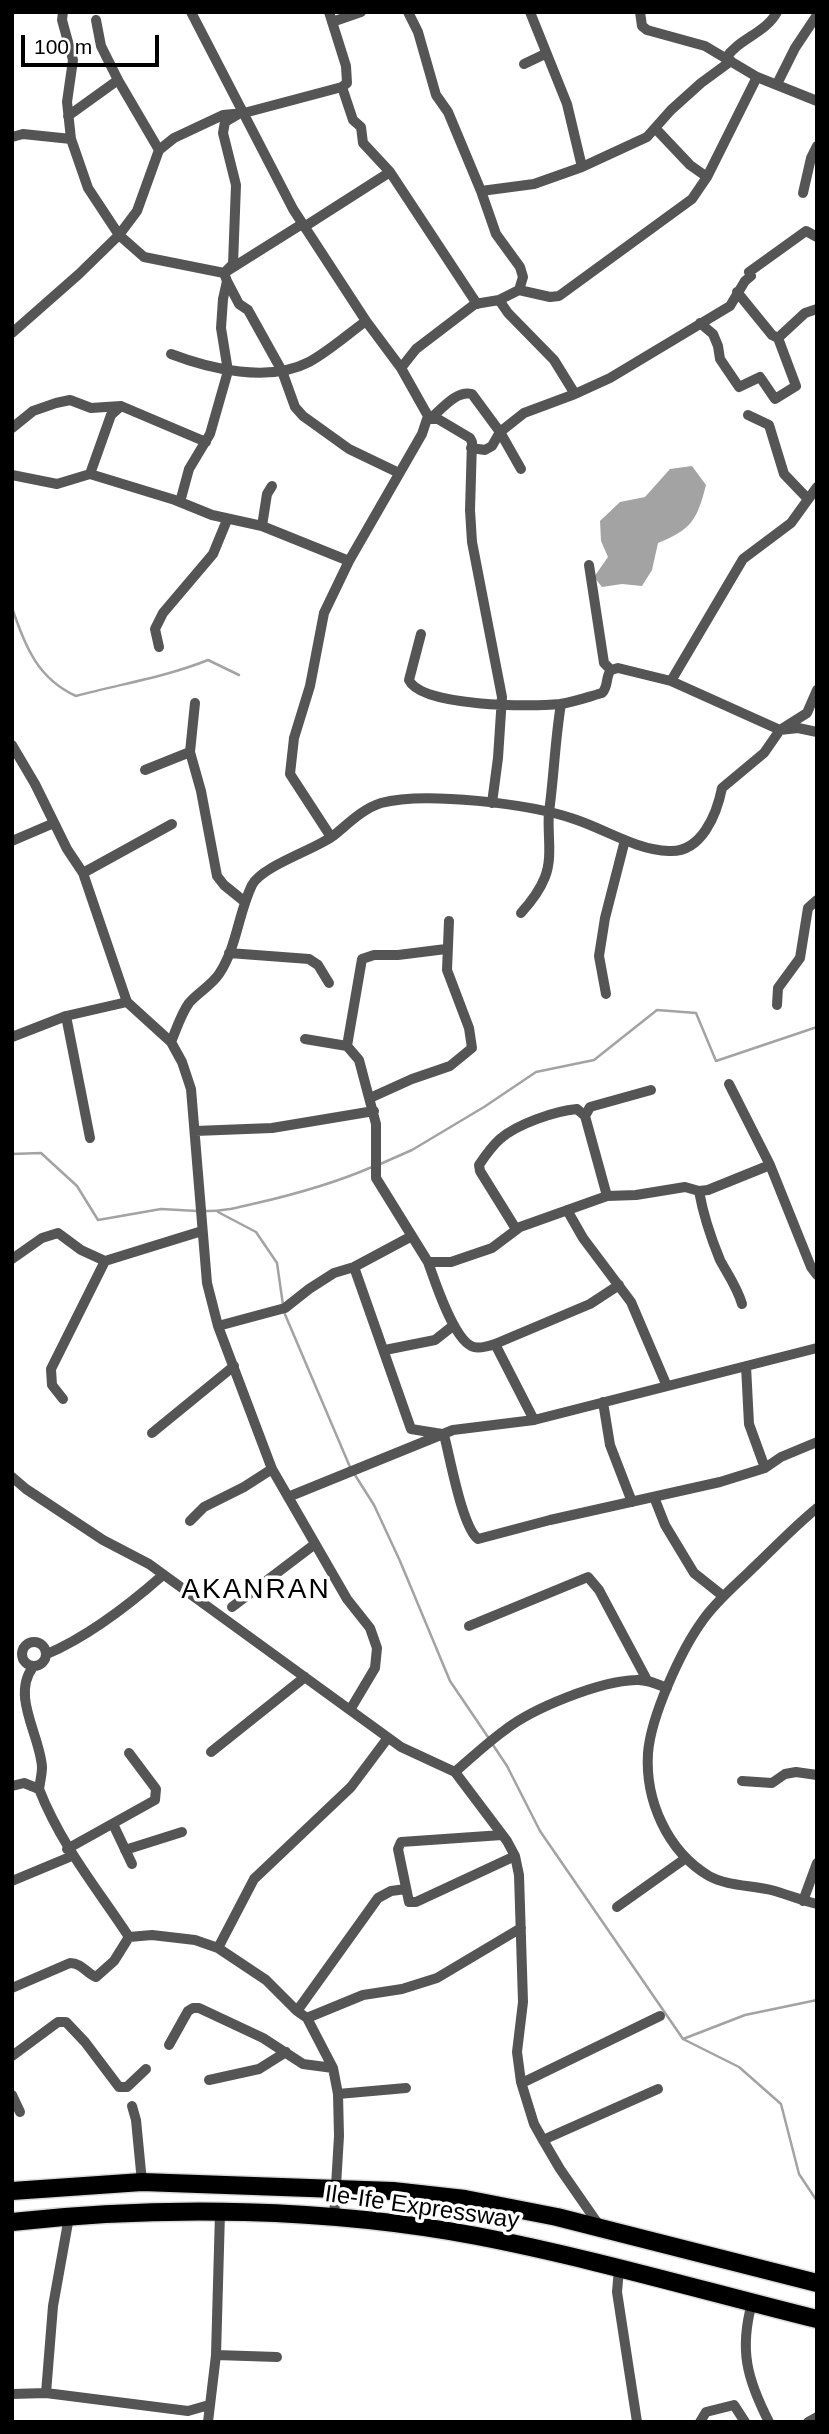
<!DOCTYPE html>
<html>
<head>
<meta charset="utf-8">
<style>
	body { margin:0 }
	#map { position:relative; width:829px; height:2434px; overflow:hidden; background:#fff; font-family:Arial,sans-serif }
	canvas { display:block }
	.frame { position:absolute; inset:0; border:14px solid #000; pointer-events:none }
	.scale { position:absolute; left:21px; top:35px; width:138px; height:32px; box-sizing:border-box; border:4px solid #000; border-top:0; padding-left:9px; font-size:21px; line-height:24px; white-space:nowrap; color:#000; -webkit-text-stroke:5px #fff; paint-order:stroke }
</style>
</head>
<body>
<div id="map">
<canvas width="829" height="2434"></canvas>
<div class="frame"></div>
<div class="scale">100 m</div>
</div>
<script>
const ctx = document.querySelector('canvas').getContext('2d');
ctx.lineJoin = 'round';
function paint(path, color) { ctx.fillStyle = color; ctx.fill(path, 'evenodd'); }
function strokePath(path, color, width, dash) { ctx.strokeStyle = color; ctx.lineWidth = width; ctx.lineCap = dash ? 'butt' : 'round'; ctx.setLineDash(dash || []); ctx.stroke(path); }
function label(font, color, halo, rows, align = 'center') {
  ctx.font = font + ' Arial,sans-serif'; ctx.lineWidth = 7; ctx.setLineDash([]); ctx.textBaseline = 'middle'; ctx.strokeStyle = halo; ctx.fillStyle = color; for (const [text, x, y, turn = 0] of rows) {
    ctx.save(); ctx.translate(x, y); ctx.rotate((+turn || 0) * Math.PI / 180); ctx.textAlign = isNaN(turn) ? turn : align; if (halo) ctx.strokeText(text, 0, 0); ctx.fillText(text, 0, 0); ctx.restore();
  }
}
const water = new Path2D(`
	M692,466L706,485C697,520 692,529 658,543L652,570L642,586L622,584L602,587L594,577L608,557L601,541L600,521L620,502L645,497L670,469Z`);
const stream = new Path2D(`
	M12,608C26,647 37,678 76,696C120,684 166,677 208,660L239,675
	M12,1154L41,1153L77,1186L98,1220L161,1209L197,1211
	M378,1165L412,1150L484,1107L536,1072L594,1060L657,1010L696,1013L716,1061L817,1027
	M203,1211C222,1212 239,1207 257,1203C296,1194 335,1183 372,1167
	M218,1212L256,1232L277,1263L283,1305
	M284,1312L350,1467
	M355,1475L374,1505L400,1561L450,1681L490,1740
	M493,1745L507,1766L540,1831L683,2039L739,2067L781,2104L799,2174L817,2201
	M683,2039L745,2015L817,2000`);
const minor = new Path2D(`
	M63,12L62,20L73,60L67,102L71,139L88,188L119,235L144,257L224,273L302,224
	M191,12L293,209L366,321L401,368L428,416L422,434L349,561L324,613L310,686L294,738L290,774L331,837
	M530,12L567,104L582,167
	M640,12L642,26L647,30L705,46L757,77L817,101
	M96,20L101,46L118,80
	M332,22L361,12
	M726,58C738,39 766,33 777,12
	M524,64L545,54
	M777,84L795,48L817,15
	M342,87L353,120L361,127L363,143L390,172L477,304
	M68,116L118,80L159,150
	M655,128L690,165L707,177
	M12,137L23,134L71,139
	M481,191L534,184L582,167L647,137L671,110L701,83L731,61
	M803,193L811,158L817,146
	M304,227L390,172
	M227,281L239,304L248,310L282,371L295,407L303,416L349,449L399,473
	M519,290L550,297L559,296L692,199L707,177L757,77
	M737,292L772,335L778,338L805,313L817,309
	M700,323L713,334L718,346L720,359L739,387L760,377L775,399L796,386L778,338
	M12,333L79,274L119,235L137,211L159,150L174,138L223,115L244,113L342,87L347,83L346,66L329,12
	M171,354C210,369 269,383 309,362C329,351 348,334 366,321
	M401,368L416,349L475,304L499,300L519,290L523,277L520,267L496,234L481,191L448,112L436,95L418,32L408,12
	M575,394L610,378L730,306L745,281L751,276L749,272L806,231L817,237
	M748,415L769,425L784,474L807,498
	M428,416L430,419H438L470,438L472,442L470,510L472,542L502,697L498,758L492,803
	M430,419C442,409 456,390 472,394L500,432L521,469
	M12,428L33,411L56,403L70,400L91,408L121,406
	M471,448L485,450L492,446L500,432L524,413L575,394L554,360L508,313L499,300
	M90,474L111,415L121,406L206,442
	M12,475L57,484L90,474L175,500L212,515L262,526L349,561
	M180,502L189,469L210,434L228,371L221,328L223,299L227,281L224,273L233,264L236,185L223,133L225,122L237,115
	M262,526L267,494L272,486
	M589,565L604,663L611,670
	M421,634L409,680C421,707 532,707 560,704C574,702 588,697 602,693C609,686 605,677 611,670
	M159,647L155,629L163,613L213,554L227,520
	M611,670L618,668L671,681L780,730L807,713L817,690
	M671,681L743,559L791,523L817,487
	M195,703L190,752L201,791L217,876L224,885L245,902
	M12,745L35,784L67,849L83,873L127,1002L171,1042L182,1062L191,1089L207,1283L218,1326L272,1469L347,1599L370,1628L377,1648L375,1668L350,1710L401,1747L455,1772L507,1841L515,1856L519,1875L523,2002L517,2052L521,2082L534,2124L543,2140L560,2169L601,2228
	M145,770L190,752
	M12,841L54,823
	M83,873L172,824
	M521,913C531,902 540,890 545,877C553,857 547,833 549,812C554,776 555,740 561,704
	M229,953L309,959L318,965L329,983
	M606,994L599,956L605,918L625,840
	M777,1005L778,988L800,958L808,908L817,900
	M66,1016L90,1138
	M12,1037L66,1016L127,1002
	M305,1039L347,1046L359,1060L376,1124V1178L428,1262H451L492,1248L520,1227L607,1196L636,1195L685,1187L699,1191L708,1190L770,1165
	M171,1042C176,1030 181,1014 189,1003C197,993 211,986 219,974C237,947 238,914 252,885C262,866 314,850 333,836C347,825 362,809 381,803C424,791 531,804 574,819C605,829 636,850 669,851C702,853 717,813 722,788L764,753L780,730L798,728L817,732
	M347,1046L362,959L374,955H398L446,949
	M729,1084L770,1165L811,1267L817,1275
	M370,1098L412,1079L450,1066L472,1048L469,1028L447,970L449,921
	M585,1116L607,1196
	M195,1131L272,1128L374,1111
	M699,1191C703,1214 711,1238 720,1260C728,1275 737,1287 742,1304
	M567,1210L583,1238L631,1302L666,1384
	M516,1229L480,1171L479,1165C485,1156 492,1146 500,1139C517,1124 555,1111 577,1109L585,1116L590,1107L651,1090
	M12,1259L42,1238L58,1233L81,1250L105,1261L202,1231
	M428,1262C435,1281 454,1342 474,1347C480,1349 489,1346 495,1344L534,1420
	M354,1267L411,1429L442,1434
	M218,1326L285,1308L309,1289L334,1273L354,1267L412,1236
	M495,1344L590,1304L619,1285
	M385,1350L435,1340L454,1325
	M746,1366L749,1424L765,1468
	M63,1399L52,1385L51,1369L105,1261
	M603,1402L610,1445L632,1502
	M152,1433L234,1366
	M444,1435C450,1457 462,1527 478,1539L550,1520L720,1482L765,1468L781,1457L817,1442
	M12,1477L26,1489L103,1540L149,1564L350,1710
	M288,1497L453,1430L534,1420L817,1348
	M654,1497L665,1525L694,1573L723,1596
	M817,1508C795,1526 775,1547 755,1566C737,1584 717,1600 703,1620C681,1650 651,1716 648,1753C645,1800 667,1851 709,1876C727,1886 751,1885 771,1890C786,1894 801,1900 817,1904
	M190,1521L204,1507L244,1487L272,1469
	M232,1607L315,1544
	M469,1626L588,1577L599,1590L647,1680
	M22 1654a12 12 0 1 1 24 0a12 12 0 1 1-24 0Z
	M47,1654C87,1637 130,1604 163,1575
	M33,1667C11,1696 40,1735 42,1767C42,1774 40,1782 39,1789
	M211,1752L305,1677
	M455,1772C471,1758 487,1743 505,1730C533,1708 600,1681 636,1680C647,1679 657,1684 667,1688
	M742,1781L772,1783L785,1774L796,1772L817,1775
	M12,1786L24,1783L39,1789C61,1845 96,1887 129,1937L152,1935L195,1940L218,1948L266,1980L297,2011L307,2018L333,2068L338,2094L339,2136L334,2219
	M113,1824L132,1864
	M502,1835L401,1842L398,1849L409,1902H416L515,1856
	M67,1849L155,1800L156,1789L129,1753
	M125,1850L182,1832
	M12,1881L72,1856
	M803,1901L817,1863
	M617,1907L686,1858
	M218,1948L254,1879L351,1787L387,1739
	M12,1988L70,1963C82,1963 86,1973 96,1977L114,1961L129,1937
	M297,2011L378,1898L391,1891L406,1889
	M307,2018L363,1995L402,1989L437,1978L521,1928
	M169,2045L188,2011L193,2008H199L263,2038L303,2064L333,2068
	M12,2056L58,2022H66L85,2042L119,2087H127L146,2069
	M209,2080L259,2069L286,2052
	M522,2083L660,2016
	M338,2094L406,2088
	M12,2095L20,2112
	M132,2106L136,2120L142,2182
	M543,2140L658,2089
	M619,2269L617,2292L637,2422
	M752,2303C739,2350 747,2379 769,2422
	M216,2355L277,2357
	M46,2393L53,2306L69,2217
	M12,2394L46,2393L188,2411L209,2405
	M208,2422L216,2355L220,2213
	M700,2422L706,2412L734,2405L745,2422
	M808,2422L817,2417`);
const trunk = new Path2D(`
	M12,2191L142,2182L393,2191L465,2199L557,2217L817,2283
	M12,2222C163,2205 328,2208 477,2236C591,2258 704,2291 817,2319`);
const streetNames = [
	["Ile-Ife Expressway",422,2208,8]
];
const quarterNames = [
	["AKANRAN",256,1590]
];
paint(water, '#a3a3a3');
strokePath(stream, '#a3a3a3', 2.5);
strokePath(trunk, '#dbdbdb', 21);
strokePath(minor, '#555', 10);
strokePath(trunk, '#000', 18);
label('24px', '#000', '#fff', streetNames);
ctx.letterSpacing = '2px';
label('28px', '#000', '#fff', quarterNames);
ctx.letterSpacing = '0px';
</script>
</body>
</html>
